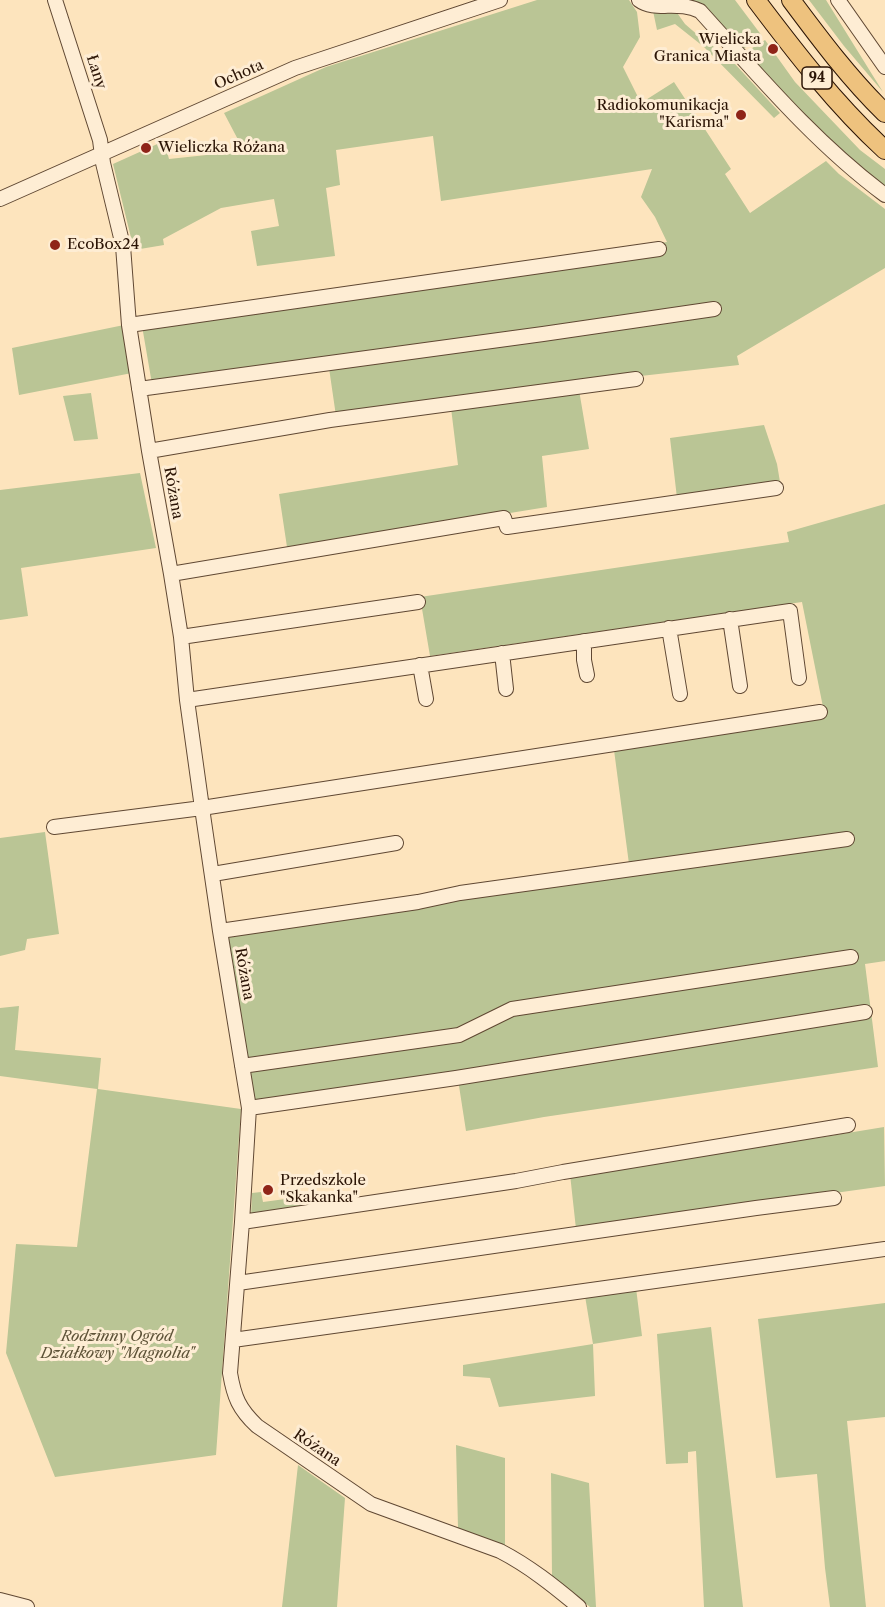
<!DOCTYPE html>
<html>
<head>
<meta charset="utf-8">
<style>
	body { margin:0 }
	canvas { display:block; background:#fde4bd }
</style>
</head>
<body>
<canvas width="885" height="1607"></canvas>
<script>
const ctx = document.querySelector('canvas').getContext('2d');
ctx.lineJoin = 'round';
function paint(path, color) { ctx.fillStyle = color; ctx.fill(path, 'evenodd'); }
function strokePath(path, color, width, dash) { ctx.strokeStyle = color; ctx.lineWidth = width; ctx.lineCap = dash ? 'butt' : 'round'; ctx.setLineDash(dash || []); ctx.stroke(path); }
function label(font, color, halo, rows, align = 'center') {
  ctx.font = font + ' "Libre Caslon Text",serif'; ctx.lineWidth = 6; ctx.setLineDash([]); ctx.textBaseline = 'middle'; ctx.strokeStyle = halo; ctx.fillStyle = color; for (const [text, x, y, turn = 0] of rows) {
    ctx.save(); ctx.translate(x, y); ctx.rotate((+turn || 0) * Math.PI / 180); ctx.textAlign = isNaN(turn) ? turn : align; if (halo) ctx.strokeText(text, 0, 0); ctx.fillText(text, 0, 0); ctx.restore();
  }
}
const green = new Path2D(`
	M537,0H629L637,12L640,37L623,67L641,103L674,82L731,169L725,174L750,213L826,161L839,174L885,209V268L737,356L739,365L551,386L336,416L329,368L540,327L152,384L141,320L667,242L655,217L641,197L652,169L441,201L433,136L336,150L340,185L326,188L335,256L257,266L251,231L279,226L274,199L221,208L163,239L164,245L134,250L113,164L164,141L169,159L244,151L224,113L326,67Z
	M692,0H735L762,36L743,49L703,7Z
	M809,0H826L883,92L844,46Z
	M675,10L685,24L700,37L722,52L735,64L780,113L774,118L704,47L675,24L657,30L653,11Z
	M765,40L795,82L860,150L885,169V189L827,141L746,52Z
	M124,325L132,373L19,395L12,348Z
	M579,390L589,449L542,456L547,507L467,520L287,547L279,494L458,465L451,408Z
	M91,393L98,439L74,441L63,396Z
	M764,425L777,464L780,482L677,498L670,438Z
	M140,473L156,548L21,568L28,616L0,620V490Z
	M885,504V961L865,964L878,1067L544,1117L466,1131L457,1073L254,1104L227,934L852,843V834L699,853L629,864L614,750L825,717L802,602L430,656L420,597L789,542L787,532Z
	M45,832L59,934L27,939L25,950L0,956V838Z
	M19,1006L15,1050L101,1058L98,1089L241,1109L216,1455L55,1477L6,1353L16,1244L77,1247L97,1089L0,1076V1008Z
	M884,1127L885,1186L576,1229L569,1165L810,1128L811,1139Z
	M261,1192L263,1202L300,1197L302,1209L251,1217L252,1193Z
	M636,1288L642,1336L593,1344L595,1396L499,1407L490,1378L463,1376V1365L593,1344L585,1296Z
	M885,1303V1417L847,1421L866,1607H830L825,1568L817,1474L776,1478L758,1319Z
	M711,1327L743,1607H704L696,1451L688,1452V1463L666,1464L657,1334Z
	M456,1445L505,1458V1546L458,1528Z
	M298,1465L345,1498L337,1607H282Z
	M551,1473L589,1483L596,1607H590L552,1576Z`);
const minor = new Path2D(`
	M55,0L100,140L103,163L123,246L129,325L149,451L171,574L181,637L187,700L202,808L220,931L249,1108L242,1222L230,1373C234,1397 239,1409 257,1426L371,1504L500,1551C529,1566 554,1586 579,1607
	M639,0C655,12 678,0 700,11C758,75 815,143 885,195
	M838,0L885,67
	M0,199L295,68L500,0
	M129,325L659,249
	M139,389L543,334L714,309
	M149,451L330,420L636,379
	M171,574L504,518L507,527L776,488
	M730,619L740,686
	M669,628L680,694
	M181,637L418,602
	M584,641V660L587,675
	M502,653L506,689
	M420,665L426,699
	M187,700L790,611L799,678
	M54,827L202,808L820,712
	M213,874L396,843
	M220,931L418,902L460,893L847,839
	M242,1066L459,1035L512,1009L851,957
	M249,1108L456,1078L865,1012
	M242,1222L516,1181L563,1172L848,1125
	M238,1283L756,1208L834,1198
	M233,1340L885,1249
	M0,1600L27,1607`);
const major = new Path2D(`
	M756,0C796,53 836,105 885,150
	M791,0C820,39 850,79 885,113`);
const markers = [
	[773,49,6,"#8f2418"],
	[741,115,6,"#8f2418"],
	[146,148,6,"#8f2418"],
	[55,245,6,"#8f2418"],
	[268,1190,6,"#8f2418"]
];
const shields = [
	[817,78,30]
];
const shieldNames = [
	["94",817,78]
];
const poiNames = [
	["Wielicka",761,40,"right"],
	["Granica Miasta",761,57,"right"],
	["Radiokomunikacja",729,106,"right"],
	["\"Karisma\"",729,123,"right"],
	["Wieliczka Różana",158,148],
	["EcoBox24",67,245],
	["Przedszkole",280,1181],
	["\"Skakanka\"",280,1198]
];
const streetNames = [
	["Łany",96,72,72],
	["Ochota",239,75,-24],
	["Różana",173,493,80],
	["Różana",244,974,80],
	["Różana",317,1448,34]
];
const parkNames = [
	["Rodzinny Ogród",117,1337],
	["Działkowy \"Magnolia\"",117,1354]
];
paint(green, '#bac595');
strokePath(minor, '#604833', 16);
strokePath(major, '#2b1405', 20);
strokePath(minor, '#feedd4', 14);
strokePath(major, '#eec27e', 18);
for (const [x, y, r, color] of markers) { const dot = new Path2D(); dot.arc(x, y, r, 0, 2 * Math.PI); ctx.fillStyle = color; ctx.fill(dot); strokePath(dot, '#feedd4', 2); }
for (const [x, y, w] of shields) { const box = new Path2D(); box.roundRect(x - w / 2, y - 11, w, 22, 4.5); ctx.fillStyle = '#feedd4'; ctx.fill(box); strokePath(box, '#2b1405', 1.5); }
label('bold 14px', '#2b1405', null, shieldNames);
label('15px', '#2b1405', '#feedd4', poiNames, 'left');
label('15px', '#2b1405', '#feedd4', streetNames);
label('italic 15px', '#5d5237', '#feedd4', parkNames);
</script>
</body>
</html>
